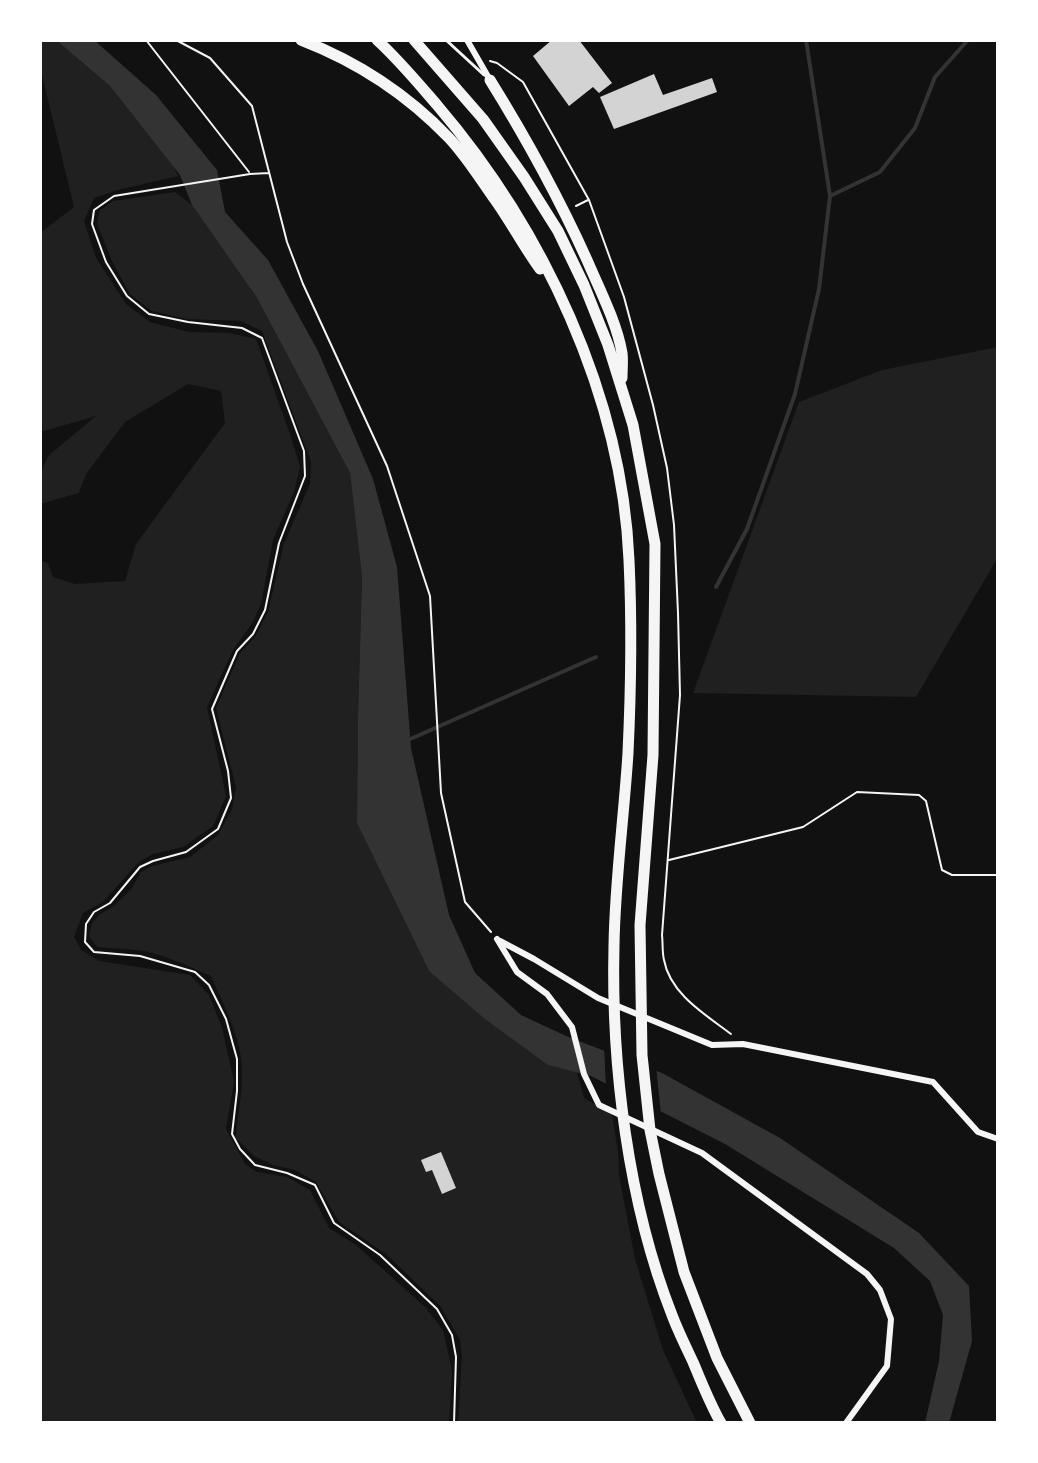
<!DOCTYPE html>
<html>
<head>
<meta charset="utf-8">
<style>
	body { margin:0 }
	#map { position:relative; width:1038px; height:1463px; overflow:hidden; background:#111; font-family:"Archivo Narrow",sans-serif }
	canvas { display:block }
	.frame { position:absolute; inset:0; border:42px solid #fff; pointer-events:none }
</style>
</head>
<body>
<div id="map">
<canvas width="1038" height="1463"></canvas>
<div class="frame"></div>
</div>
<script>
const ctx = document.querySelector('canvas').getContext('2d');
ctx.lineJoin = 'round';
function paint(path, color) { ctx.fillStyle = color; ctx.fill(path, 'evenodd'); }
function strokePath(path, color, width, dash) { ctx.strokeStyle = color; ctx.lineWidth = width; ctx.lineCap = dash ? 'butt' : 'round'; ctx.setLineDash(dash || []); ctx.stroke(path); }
const green = new Path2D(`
	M40,40H56L110,86L172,164L178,176L118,190L94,198L84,221L96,258L126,304L150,322L189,332L229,333L256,339L290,434L300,467L294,492L273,540L261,604L253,622L233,650L207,707L226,796L213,826L183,847L153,854L139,862L103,902L83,913L74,937L81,950L99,961L190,975L209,995L222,1028L234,1081L226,1129L245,1164L257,1172L287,1177L310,1190L329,1228L356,1245L425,1307L443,1330L452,1370L449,1423H40V561L48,563L53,577L75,584L125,581L136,544L225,423L221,391L188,384L125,422L86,474L79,493L40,504V475L48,456L96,416L44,431L40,430V233L74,207L40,67Z
	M175,192L192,205L257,298L350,473L362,576L358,717L357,823L429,971L548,1065L577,1072L584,1098L612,1114L618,1152L619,1175L635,1259L663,1350L697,1423H458L462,1356L460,1340L441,1307L386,1254L339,1222L316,1182L295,1170L273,1165L254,1156L236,1138C237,1117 242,1097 242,1076C244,1044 224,1005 211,976C190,967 159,952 136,950C123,948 110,949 97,947L89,936L92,923L99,915L115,905L132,888L141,872L152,866L190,857L218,835L232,809L236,787L216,708L240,653L255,637L268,612L284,543L310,484L311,462L262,331L241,321L187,319L152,311L130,294L112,261L97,224L99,211L113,201Z
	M998,347V557L916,697L693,693L799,402L882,370Z`);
const water = new Path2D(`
	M56,40H94L156,95L217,170L225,212L268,260L318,351L373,479L397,567L411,748L449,915L475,973L521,1015L566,1036L662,1073L780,1138L919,1233L969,1286L972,1341L949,1423H925L939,1361L943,1315L930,1281L894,1248L725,1144L591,1076L548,1065L485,1019L429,971L357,823L358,717L362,577L350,473L257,298L192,205L180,175L110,86Z`);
const pier = new Path2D(`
	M604,1046L656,1066L661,1115L606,1088Z`);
const stream = new Path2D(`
	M830,196L880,172L915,128L935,77L968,40
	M716,587L747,529L795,394L819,289L830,196L806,40
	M408,740L596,657`);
const building = new Path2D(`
	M552,40H579L612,83L599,93L593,87L569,106L533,56Z
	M654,74L663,95L712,78L717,92L614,129L600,97Z
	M441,1152L456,1188L442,1194L432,1170L426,1172L421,1160Z`);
const path = new Path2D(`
	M146,40L249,172
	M176,40L210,58L252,106L287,242L303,284L387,466L430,596L441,793L465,902L491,932
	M490,61L497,63L523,82L589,200L624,297L653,405L667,468L674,525L678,613L680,695L662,935C663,943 662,952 664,960C670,994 706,1015 731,1034
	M269,173L250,174L114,196L94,210L92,224L106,262L127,296L149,314L188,322L242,328L262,338L304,451L305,476L279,543L265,610L253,634L237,651L212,709L228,771L231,798L218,829L186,852L153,861L140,867L110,903L94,912L86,924L85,942L94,952L140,956L195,972L209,985L226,1019L237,1059V1091L232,1134L240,1149L255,1165L287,1173L315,1185L334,1223L380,1255L437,1309L452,1335L456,1357L454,1423
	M576,206L588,200
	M669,860L803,827L857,792L919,795L926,801L942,870L952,875H998
	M998,934V953`);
const service = new Path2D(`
	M446,40L484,75`);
const minor = new Path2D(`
	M467,40L490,80
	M497,939L517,972L547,994L572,1027L584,1074L599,1105L702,1153L867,1274L880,1290L891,1319L887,1366L846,1423
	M500,941L534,959L598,998L712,1045L743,1044L933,1082L978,1132L998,1139`);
const motorway = new Path2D(`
	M301,40C358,62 406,93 449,138C465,155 479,177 493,197C510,220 523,246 540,269
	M377,40C399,60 418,83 437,105C543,229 622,396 629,560C632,624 631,689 628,753C624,817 615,881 614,945C611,1065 628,1203 672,1315C678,1331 686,1347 693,1362C702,1383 710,1404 721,1423
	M414,40L483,119L524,177L558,231L584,285L608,345L633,425L655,544L653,755L640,925L642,1055L650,1130L659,1174L684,1272L717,1358L750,1423
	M490,80C526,138 559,198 587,260C599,288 617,323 622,353C623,361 622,370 622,378`);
paint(green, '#202020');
paint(water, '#333');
paint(pier, '#111');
strokePath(stream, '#333', 4);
paint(building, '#d3d3d3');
strokePath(path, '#f5f5f5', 2);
strokePath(service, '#f5f5f5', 3);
strokePath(minor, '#f5f5f5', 6);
strokePath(motorway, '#f5f5f5', 11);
</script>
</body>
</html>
